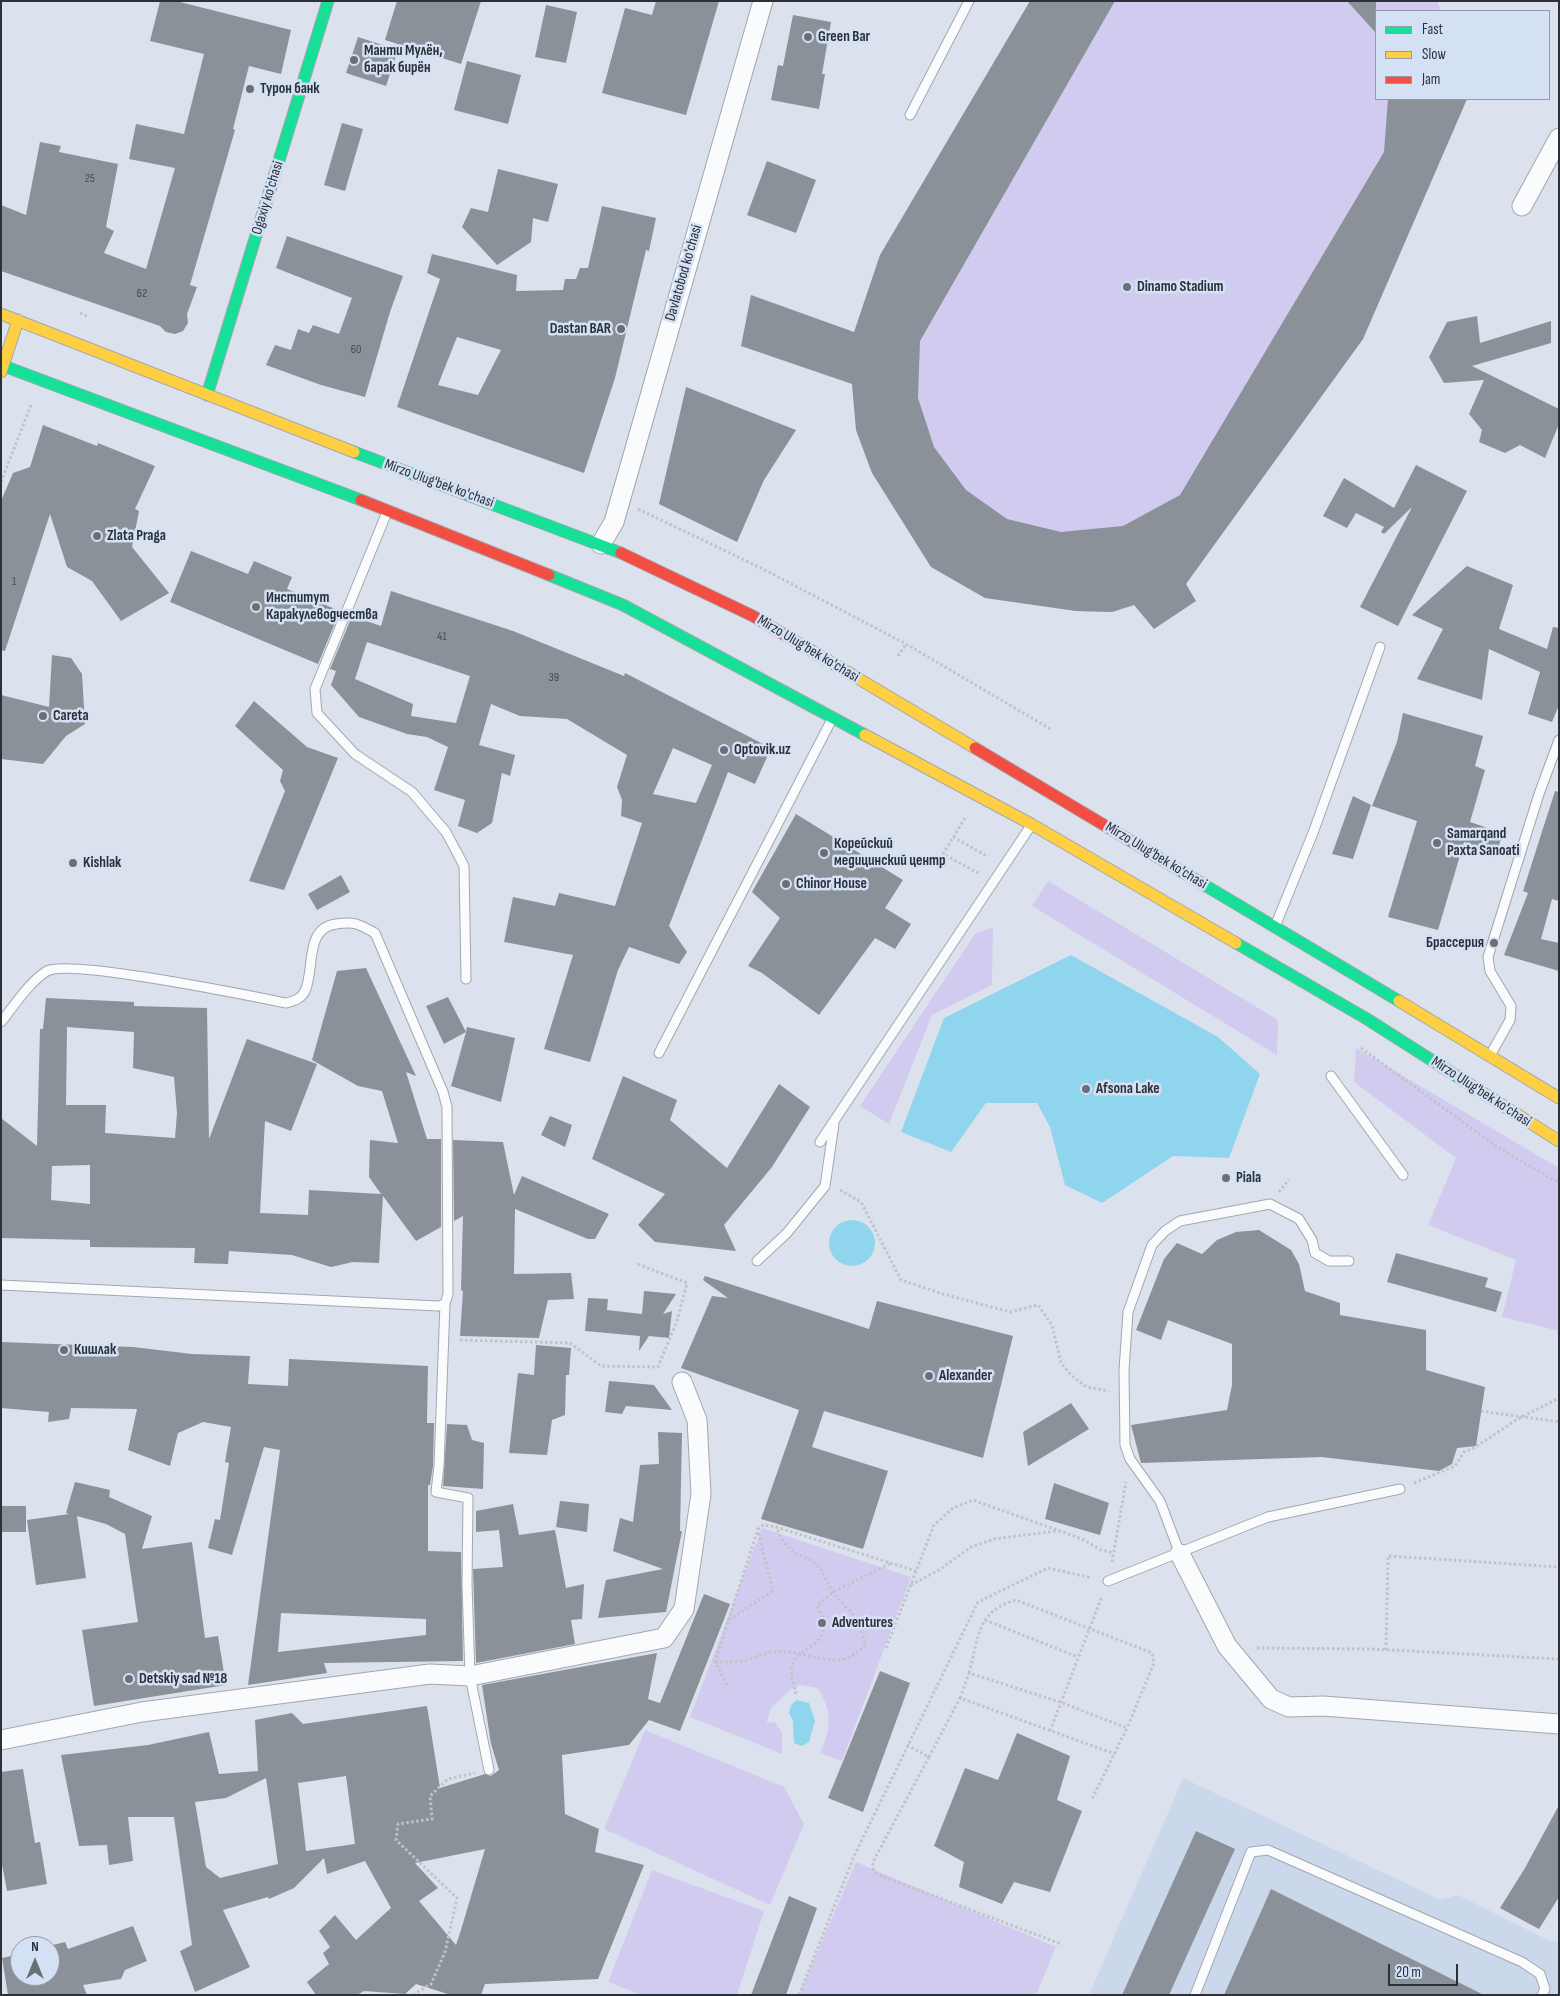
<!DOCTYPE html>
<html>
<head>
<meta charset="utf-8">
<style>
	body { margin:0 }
	#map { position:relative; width:1560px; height:1996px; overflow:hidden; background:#dce2ed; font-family:"Sofia Sans Condensed",sans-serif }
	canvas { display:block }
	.frame { position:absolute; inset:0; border:2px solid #2c3139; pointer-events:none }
	.legend { position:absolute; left:1375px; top:10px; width:175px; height:90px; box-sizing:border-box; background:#d4e1f5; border:1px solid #919baa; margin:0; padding:6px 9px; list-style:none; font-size:15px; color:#2c3139 }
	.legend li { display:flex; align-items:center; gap:10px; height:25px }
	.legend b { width:25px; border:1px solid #919baa }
	.north { position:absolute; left:10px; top:1936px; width:50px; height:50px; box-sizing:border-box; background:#d4e1f5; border:1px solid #919baa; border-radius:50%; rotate:0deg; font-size:14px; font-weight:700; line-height:20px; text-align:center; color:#2c3139 }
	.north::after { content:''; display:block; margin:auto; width:18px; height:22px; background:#6a6f78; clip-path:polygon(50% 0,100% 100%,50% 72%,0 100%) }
	.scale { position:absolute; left:1388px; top:1964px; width:70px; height:22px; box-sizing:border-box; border:2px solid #2c3139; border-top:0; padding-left:6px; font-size:15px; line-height:18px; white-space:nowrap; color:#2c3139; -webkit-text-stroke:4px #d4e1f5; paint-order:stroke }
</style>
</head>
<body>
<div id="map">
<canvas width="1560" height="1996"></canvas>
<div class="frame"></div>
<ul class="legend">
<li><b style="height:6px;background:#16e098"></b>Fast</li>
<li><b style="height:6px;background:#ffcf43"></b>Slow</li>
<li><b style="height:6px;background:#f24e42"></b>Jam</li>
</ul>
<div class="north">N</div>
<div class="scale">20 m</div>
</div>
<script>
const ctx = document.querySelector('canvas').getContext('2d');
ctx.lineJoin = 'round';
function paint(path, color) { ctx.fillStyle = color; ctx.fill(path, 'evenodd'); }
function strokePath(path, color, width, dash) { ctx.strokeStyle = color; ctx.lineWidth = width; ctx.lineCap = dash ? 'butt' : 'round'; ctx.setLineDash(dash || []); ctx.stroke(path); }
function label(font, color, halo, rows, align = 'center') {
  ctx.font = font + ' "Sofia Sans Condensed",sans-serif'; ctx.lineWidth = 5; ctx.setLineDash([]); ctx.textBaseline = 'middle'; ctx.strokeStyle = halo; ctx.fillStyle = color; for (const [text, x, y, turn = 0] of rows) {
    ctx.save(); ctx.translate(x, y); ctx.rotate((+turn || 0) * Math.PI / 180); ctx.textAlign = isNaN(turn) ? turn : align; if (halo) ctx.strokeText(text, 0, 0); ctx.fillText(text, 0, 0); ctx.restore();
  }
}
const built = new Path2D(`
	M1183,1778L1441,1900L1458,1895L1548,1940L1559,1942V1995H1089Z`);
const green = new Path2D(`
	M1030,1H1437L1441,11H1376V99H1467L1363,339L1152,600L1112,612L1076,611L985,598L931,567L872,473L856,430L852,383L859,318L880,255Z
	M1048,881L1278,1020L1277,1055L1032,906Z
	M993,927L992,985L932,1015L889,1124L860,1106L975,934Z
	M1356,1048L1559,1168V1331L1502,1317L1516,1260L1428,1225L1456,1158L1354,1082Z
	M762,1528L911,1577L842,1761L820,1753C831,1729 833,1710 817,1688L800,1685L792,1688L770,1709L767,1723L775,1722L782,1733V1754L690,1717Z
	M645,1730L784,1787L804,1824L770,1905L604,1829Z
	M856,1862L1056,1947L1036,1995H799Z
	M652,1870L764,1911L737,1995H642L608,1982Z`);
const water = new Path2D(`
	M1071,955L1218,1037L1260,1074L1229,1158L1173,1156L1102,1203L1065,1185L1050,1127L1037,1103H986L951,1152L901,1132L944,1018Z
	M829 1243a23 23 0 1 1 46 0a23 23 0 1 1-46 0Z
	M797,1700L809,1703L815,1721L809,1742L802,1746L794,1743L793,1721L789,1713L791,1705Z`);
const building = new Path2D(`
	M160,1H176L291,30L281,74L249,66L233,129L235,130L190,285L197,287L187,314L188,323L183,331L175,334L166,332L160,326L1,271V205L26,215L40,142L61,146L59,152L118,164L106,227L114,231L104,253L146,269L175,168L129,159L136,124L184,134L204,54L150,41Z
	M397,1H481L461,64L385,40Z
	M656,1H719L686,115L602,93L625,8L652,15Z
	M1030,1H1115L920,341L918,398L934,447L966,490L1007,519L1061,532L1123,526L1180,495L1384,152L1388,99H1467L1363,339L1186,584L1196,601L1154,629L1134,605L1112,612L1076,611L985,598L931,567L872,473L856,430L852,384L741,346L751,295L854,332L880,255Z
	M1347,1H1376V33Z
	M546,5L577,12L566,63L535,57Z
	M793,15L831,22L822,74H825L819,109L771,100L778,65L783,66Z
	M358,37L398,50L386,86L346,73Z
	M467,61L521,75L508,124L454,110Z
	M342,123L363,129L345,191L324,185Z
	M767,161L816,180L796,233L747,215Z
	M498,169L558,184L548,222L533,218L531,242L497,265L462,227L471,208L488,212Z
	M602,206L656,218L649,251L646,250L615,378L584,473L397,407L440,279L427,273L432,254L517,275L516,291L563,290L565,279H576L580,268H588ZM457,337L501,350L478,395L438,385Z
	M287,236L403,276L390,312L365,397L321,385L266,365L275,345L291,350L298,329L309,333L313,325L339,334L352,298L276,268Z
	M1477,316L1480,343L1551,321V343L1472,366L1559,409V424L1545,458L1520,445L1505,453L1479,442L1482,430L1469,414L1484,380L1444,383L1429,357L1447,322Z
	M686,387L796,430L764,480L737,542L659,504Z
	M43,425L97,446L98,443L155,466L135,509L139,511L132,547L169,593L121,621L92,581L67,567L50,514L5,651L1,650V501L13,473L30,467Z
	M1416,465L1467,491L1398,626L1360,607L1412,507L1384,534L1381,532L1384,527L1356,513L1347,528L1323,516L1344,478L1394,508Z
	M191,551L248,574L254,561L292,577L287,589L340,611L318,664L170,602Z
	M1467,566L1513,585L1499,629L1547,649L1553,627L1559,628V705L1552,722L1528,714L1540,672L1489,649L1482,700L1417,679L1443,629L1412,615Z
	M391,591L513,631L624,676L625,673L771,748L755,784L728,772L669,926L687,952L679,964L629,947L618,970L590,1062L544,1049L573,955L504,942L513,897L555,906L559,893L615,906L642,823L621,816L622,800L617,787L627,755L567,719L520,716L491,704L479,745L515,755L510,776L502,773L492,823L477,833L458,826L465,800L434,790L448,747L427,737L407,734L359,717L331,685L336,671L330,669L352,616L381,626ZM367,642L470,676L456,723L411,716L413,704L355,679ZM673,748L712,765L696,803L653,794Z
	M52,655L71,658L82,674L85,724L66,736L43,764L1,759V695L49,707Z
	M254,701L307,747L338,758L284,890L249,881L285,791L280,781L283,770L235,726Z
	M1403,713L1483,736L1475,766L1485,770L1470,822L1503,833L1496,854L1464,842L1438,930L1388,917L1417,821L1372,806L1397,742Z
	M1555,791L1559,792V901L1552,899L1541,939L1559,943V971L1504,955L1528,893L1523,891Z
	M1353,796L1371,805L1353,859L1332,854Z
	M796,814L903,880L885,908L911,924L895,949L875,938L819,1015L762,973L748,966L780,918L752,892Z
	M341,875L350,892L317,910L308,894Z
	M366,968L416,1076L406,1072L427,1139H441V1227L416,1241L383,1196L379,1263L353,1262L331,1267L292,1255L229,1251L228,1264L194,1263L195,1248L90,1247V1240L1,1238V1118L37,1146L40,1029H43L46,998L134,1002V1006L207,1008L209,1139L247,1039L317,1064L291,1131L265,1121L260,1213L308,1215L309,1190L381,1194L369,1177L370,1140L398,1143L382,1091L358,1086L312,1060L337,971ZM67,1027L134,1032L133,1068L174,1077L177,1113L175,1138L105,1133L106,1105H66ZM90,1165V1204L51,1200L52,1166Z
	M448,997L466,1032L467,1027L515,1038L501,1102L451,1086L466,1032L444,1044L426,1006Z
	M623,1076L677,1100L670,1120L727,1168L779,1084L810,1107L772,1167L724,1225L736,1251L655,1242L638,1225L665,1194L592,1159Z
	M550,1116L572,1125L565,1147L541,1135Z
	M453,1140L503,1142L514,1195L522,1176L609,1214L595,1239H588L515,1209L514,1274L571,1273L574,1299L548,1300L539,1338L460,1336L463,1291L461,1290L463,1216L454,1221Z
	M1259,1230L1291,1250L1299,1264L1305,1291L1340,1303V1315L1426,1330V1370L1485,1387L1476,1446L1457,1448L1452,1464L1439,1471L1322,1457L1141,1463L1131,1425L1227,1410L1232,1385V1344L1168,1320L1161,1340L1136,1330L1164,1259L1177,1243L1202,1254L1217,1240L1236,1232Z
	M1396,1253L1488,1278L1485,1287L1502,1292L1496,1312L1387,1282Z
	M705,1276L869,1329L877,1301L1013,1336L983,1458L824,1411L812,1447L888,1471L863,1549L761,1519L799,1410L681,1368L712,1296L728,1298L703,1280Z
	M644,1291L676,1294L663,1314L672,1311L669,1338L649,1336L639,1351L640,1336L585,1331L588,1298L608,1299L607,1310L642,1314Z
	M1,1342L133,1347L192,1354L250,1356L248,1384L288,1386L289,1359L428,1366L427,1423H434L433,1466L430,1485H428V1551L461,1552L463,1661L324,1663L327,1673L248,1685L280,1450L264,1447L232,1555L208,1548L215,1519L220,1520L229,1463L225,1462L231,1427L203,1422L178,1433L170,1466L128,1450L137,1409L71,1408L69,1419L48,1422L49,1412L1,1408ZM281,1613L426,1619V1635L278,1652Z
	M536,1345L571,1348L569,1375H566L565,1415L552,1420L547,1455L509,1453L518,1373L534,1375Z
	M609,1381L654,1385L672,1410L626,1406L622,1414L605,1412Z
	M1071,1403L1089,1429L1028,1466L1023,1432Z
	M447,1424L467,1425L472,1440L484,1443L483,1489L443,1486Z
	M658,1432L682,1433L680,1531H682L666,1612L598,1618L606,1580L663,1569L613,1551L620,1518L633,1522L640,1465L659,1464Z
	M75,1482L110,1490L109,1497L152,1516L142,1549L192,1542L205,1638L218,1636L226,1685L94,1706L82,1630L138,1622L125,1534L106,1524L77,1516L86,1578L36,1585L27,1520L69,1514L66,1513Z
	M1054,1483L1109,1503L1100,1535L1045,1519Z
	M560,1501L589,1504L587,1532L556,1527Z
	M513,1504L519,1535L555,1530L566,1588L584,1584L582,1619L571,1620L575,1644L476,1663L473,1569L503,1567L499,1530L476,1532V1511Z
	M1,1506H26V1532H1Z
	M704,1594L730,1604L680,1731L649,1720L629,1745L562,1755L565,1814L599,1829L595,1852L644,1865L598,1979L485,1984L481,1995H451L416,1984L405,1994L364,1991L357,1995H316L307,1982L329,1964L323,1953L330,1947L319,1931L335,1915L356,1940L391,1908L365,1861L327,1874L324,1858L294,1888L269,1899L268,1897L223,1910L250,1967L195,1992L180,1951L192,1945L174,1817H128L133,1861L109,1865L107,1845L79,1846L61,1755L148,1745L209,1732L219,1774L258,1771L255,1720L292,1713L303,1724L427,1706L440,1788L485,1774L491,1776L499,1770L491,1744L482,1685L657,1653L648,1699L660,1703ZM346,1776L355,1844L306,1851L298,1783ZM266,1778L278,1864L220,1878L206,1867L195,1802L226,1798ZM485,1849L461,1930L456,1945L419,1901L438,1888L415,1863Z
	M880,1671L910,1683L863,1812L828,1798Z
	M1017,1733L1070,1756L1057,1800L1082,1811L1050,1892L1014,1882L1002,1904L959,1887L964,1862L934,1846L965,1768L998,1780Z
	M23,1769L35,1843L40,1842L47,1884L7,1891L1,1859V1772Z
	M1559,1805V1897L1539,1929L1500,1908L1525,1868Z
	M1196,1831L1235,1849L1169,1995H1122Z
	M1271,1889L1484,1995H1224Z
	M789,1896L817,1908L786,1995H751Z
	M133,1926L147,1961L125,1970L121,1979L83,1985L87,1995H8L2,1958L20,1954V1976H50L49,1946L65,1942L68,1949Z`);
const path = new Path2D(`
	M80,313L89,317
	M1,482L31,405
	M638,509L763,569L906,644L1052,730
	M898,656L906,644
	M965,818L943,854L980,874
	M953,837L987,856
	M1361,1048L1497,1147L1559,1183
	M840,1190L861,1202L901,1280L943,1294L1010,1312L1038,1305L1052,1325L1061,1363L1072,1376L1087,1387L1109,1391
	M1279,1192L1289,1179
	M460,1340L570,1343L601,1366L658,1367L677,1321L687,1283L635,1263
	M1481,1411L1559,1422
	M1414,1483L1455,1466L1464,1452L1474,1448L1516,1420L1559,1398
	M1112,1562L1126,1482
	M911,1585L939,1570L971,1547L994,1539L1056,1531
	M729,1620L773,1591L758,1531
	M985,1620L1078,1657
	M886,1648L934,1525L953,1508L973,1500L1082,1539L1101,1550L1114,1553
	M1257,1648L1372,1649L1559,1659
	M1386,1650L1388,1556L1559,1567
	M715,1662C727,1662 738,1663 750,1659C757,1657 765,1653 772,1652C804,1646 839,1678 866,1644L857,1619L833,1592L820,1568L811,1560L794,1553L784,1543L776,1527
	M969,1673C979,1638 976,1611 1016,1600L1152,1653L1154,1663L1127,1728
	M727,1685L715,1662L758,1529L763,1525L776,1527L916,1571
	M796,1694C794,1686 790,1674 792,1666C797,1649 826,1645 824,1624C824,1618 819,1611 817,1606L833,1592L891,1563
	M960,1698L969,1673L1060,1702L1127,1728L1092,1799
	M1050,1731L1102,1596
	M907,1745L929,1757L875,1858C871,1866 872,1870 879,1875L1061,1944
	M929,1757L960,1698L1115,1754
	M413,1995L431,1984L445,1952L457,1898L396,1840L398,1824L432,1819L430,1796L448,1779L475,1773
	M799,1995L855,1854L978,1602L1048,1568L1092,1578`);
const lane = new Path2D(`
	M910,115L969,1
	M387,512L315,689L317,713L355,754L412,792L446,832L464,866L466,979
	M1276,924L1313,833L1380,647
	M1,1022C15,1005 28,983 47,971C70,959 251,996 286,1003C294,1001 301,999 305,991C315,970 304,928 336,924C355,921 358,924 375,933L443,1092L447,1107L448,1294L445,1304L438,1306L1,1285
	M1492,1052L1510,1020L1511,1006L1490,971L1488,957L1539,794L1559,740
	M659,1053L831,721
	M1331,1076L1403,1175
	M820,1142L1030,827
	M757,1261L787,1233L825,1186L834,1124
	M445,1304L439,1466L436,1492L468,1498L467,1584L470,1676L489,1770
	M1180,1554L1160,1501L1130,1459L1125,1445L1124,1370L1128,1312L1152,1245L1165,1231L1180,1221L1270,1204L1299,1219L1312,1240L1315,1253L1329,1261H1349
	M1108,1581L1268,1517L1400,1489
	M1195,1995L1251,1852L1268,1850L1522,1962L1540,1974L1545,1989L1542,1995`);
const street = new Path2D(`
	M1522,206L1559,138
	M601,544L614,522L763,1
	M1180,1554L1227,1646L1271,1699L1289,1707L1323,1706L1559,1724
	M1,1740L142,1712L430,1674L470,1676L664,1638L684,1609L701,1494L697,1420L682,1382`);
const fast = new Path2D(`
	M1,365L361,500
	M207,395L328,1
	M354,452L621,553
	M549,575L623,605L865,735
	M1186,874L1399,1001
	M1236,943L1367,1019L1469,1084`);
const slow = new Path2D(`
	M1,314L354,452
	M1,372L18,320
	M812,651L975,748
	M865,735L1031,824L1236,943
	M1399,1001L1559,1098
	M1469,1084L1559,1141`);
const jam = new Path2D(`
	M361,500L549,575
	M621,553L753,616L812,651
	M975,748L1186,874`);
const markers = [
	[808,37,5,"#6a6f78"],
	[354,60,5,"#6a6f78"],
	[250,89,5,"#6a6f78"],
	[1127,287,5,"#6a6f78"],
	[621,329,5,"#6a6f78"],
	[97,536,5,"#6a6f78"],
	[256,607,5,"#6a6f78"],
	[43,716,5,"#6a6f78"],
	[724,750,5,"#6a6f78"],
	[1437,843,5,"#6a6f78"],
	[824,853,5,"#6a6f78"],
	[73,863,5,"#6a6f78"],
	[786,884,5,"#6a6f78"],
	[1494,943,5,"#6a6f78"],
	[1086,1089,5,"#6a6f78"],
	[1226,1178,5,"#6a6f78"],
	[64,1350,5,"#6a6f78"],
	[929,1376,5,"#6a6f78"],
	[822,1623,5,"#6a6f78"],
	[129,1679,5,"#6a6f78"]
];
const numberNames = [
	["25",90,179],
	["62",142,294],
	["60",356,350],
	["1",14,582],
	["41",442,637],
	["39",554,678]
];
const poiNames = [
	["Green Bar",818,37],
	["Манти Мулён,",364,51],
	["барак бирён",364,68],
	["Турон банк",260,89],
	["Dinamo Stadium",1137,287],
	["Dastan BAR",611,329,"right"],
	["Zlata Praga",107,536],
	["Институт",266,598],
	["Каракулеводчества",266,615],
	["Careta",53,716],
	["Optovik.uz",734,750],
	["Samarqand",1447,834],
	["Paxta Sanoati",1447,851],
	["Корейский",834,844],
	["медицинский центр",834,861],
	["Kishlak",83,863],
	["Chinor House",796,884],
	["Брассерия",1484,943,"right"],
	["Afsona Lake",1096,1089],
	["Piala",1236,1178],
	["Кишлак",74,1350],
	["Alexander",939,1376],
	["Adventures",832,1623],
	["Detskiy sad №18",139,1679]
];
const streetNames = [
	["Ogaxiy ko'chasi",268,198,-73],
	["Davlatobod ko'chasi",684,273,-74],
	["Mirzo Ulug'bek ko'chasi",439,484,20],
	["Mirzo Ulug'bek ko'chasi",808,649,31],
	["Mirzo Ulug'bek ko'chasi",1156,856,31],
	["Mirzo Ulug'bek ko'chasi",1481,1092,33]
];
paint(built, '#cbd7ea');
paint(green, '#d2cbf0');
paint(water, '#8fd5ee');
paint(building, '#8b9199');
strokePath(lane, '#a2a7af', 11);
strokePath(street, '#a2a7af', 21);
strokePath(fast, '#a2a7af', 13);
strokePath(slow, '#a2a7af', 13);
strokePath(jam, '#a2a7af', 13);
strokePath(path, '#c1c3c8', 3, [2.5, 2.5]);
strokePath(lane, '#fafbfc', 9);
strokePath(street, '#fafbfc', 19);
strokePath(fast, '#16e098', 11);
strokePath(slow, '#ffcf43', 11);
strokePath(jam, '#f24e42', 11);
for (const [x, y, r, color] of markers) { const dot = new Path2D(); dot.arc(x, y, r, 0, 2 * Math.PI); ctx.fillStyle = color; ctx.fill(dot); strokePath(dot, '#d4e1f5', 2); }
label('12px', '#444951', null, numberNames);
label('bold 15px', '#2c3139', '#d4e1f5', poiNames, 'left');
label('15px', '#2c3139', '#d4e1f5', streetNames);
</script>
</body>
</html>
